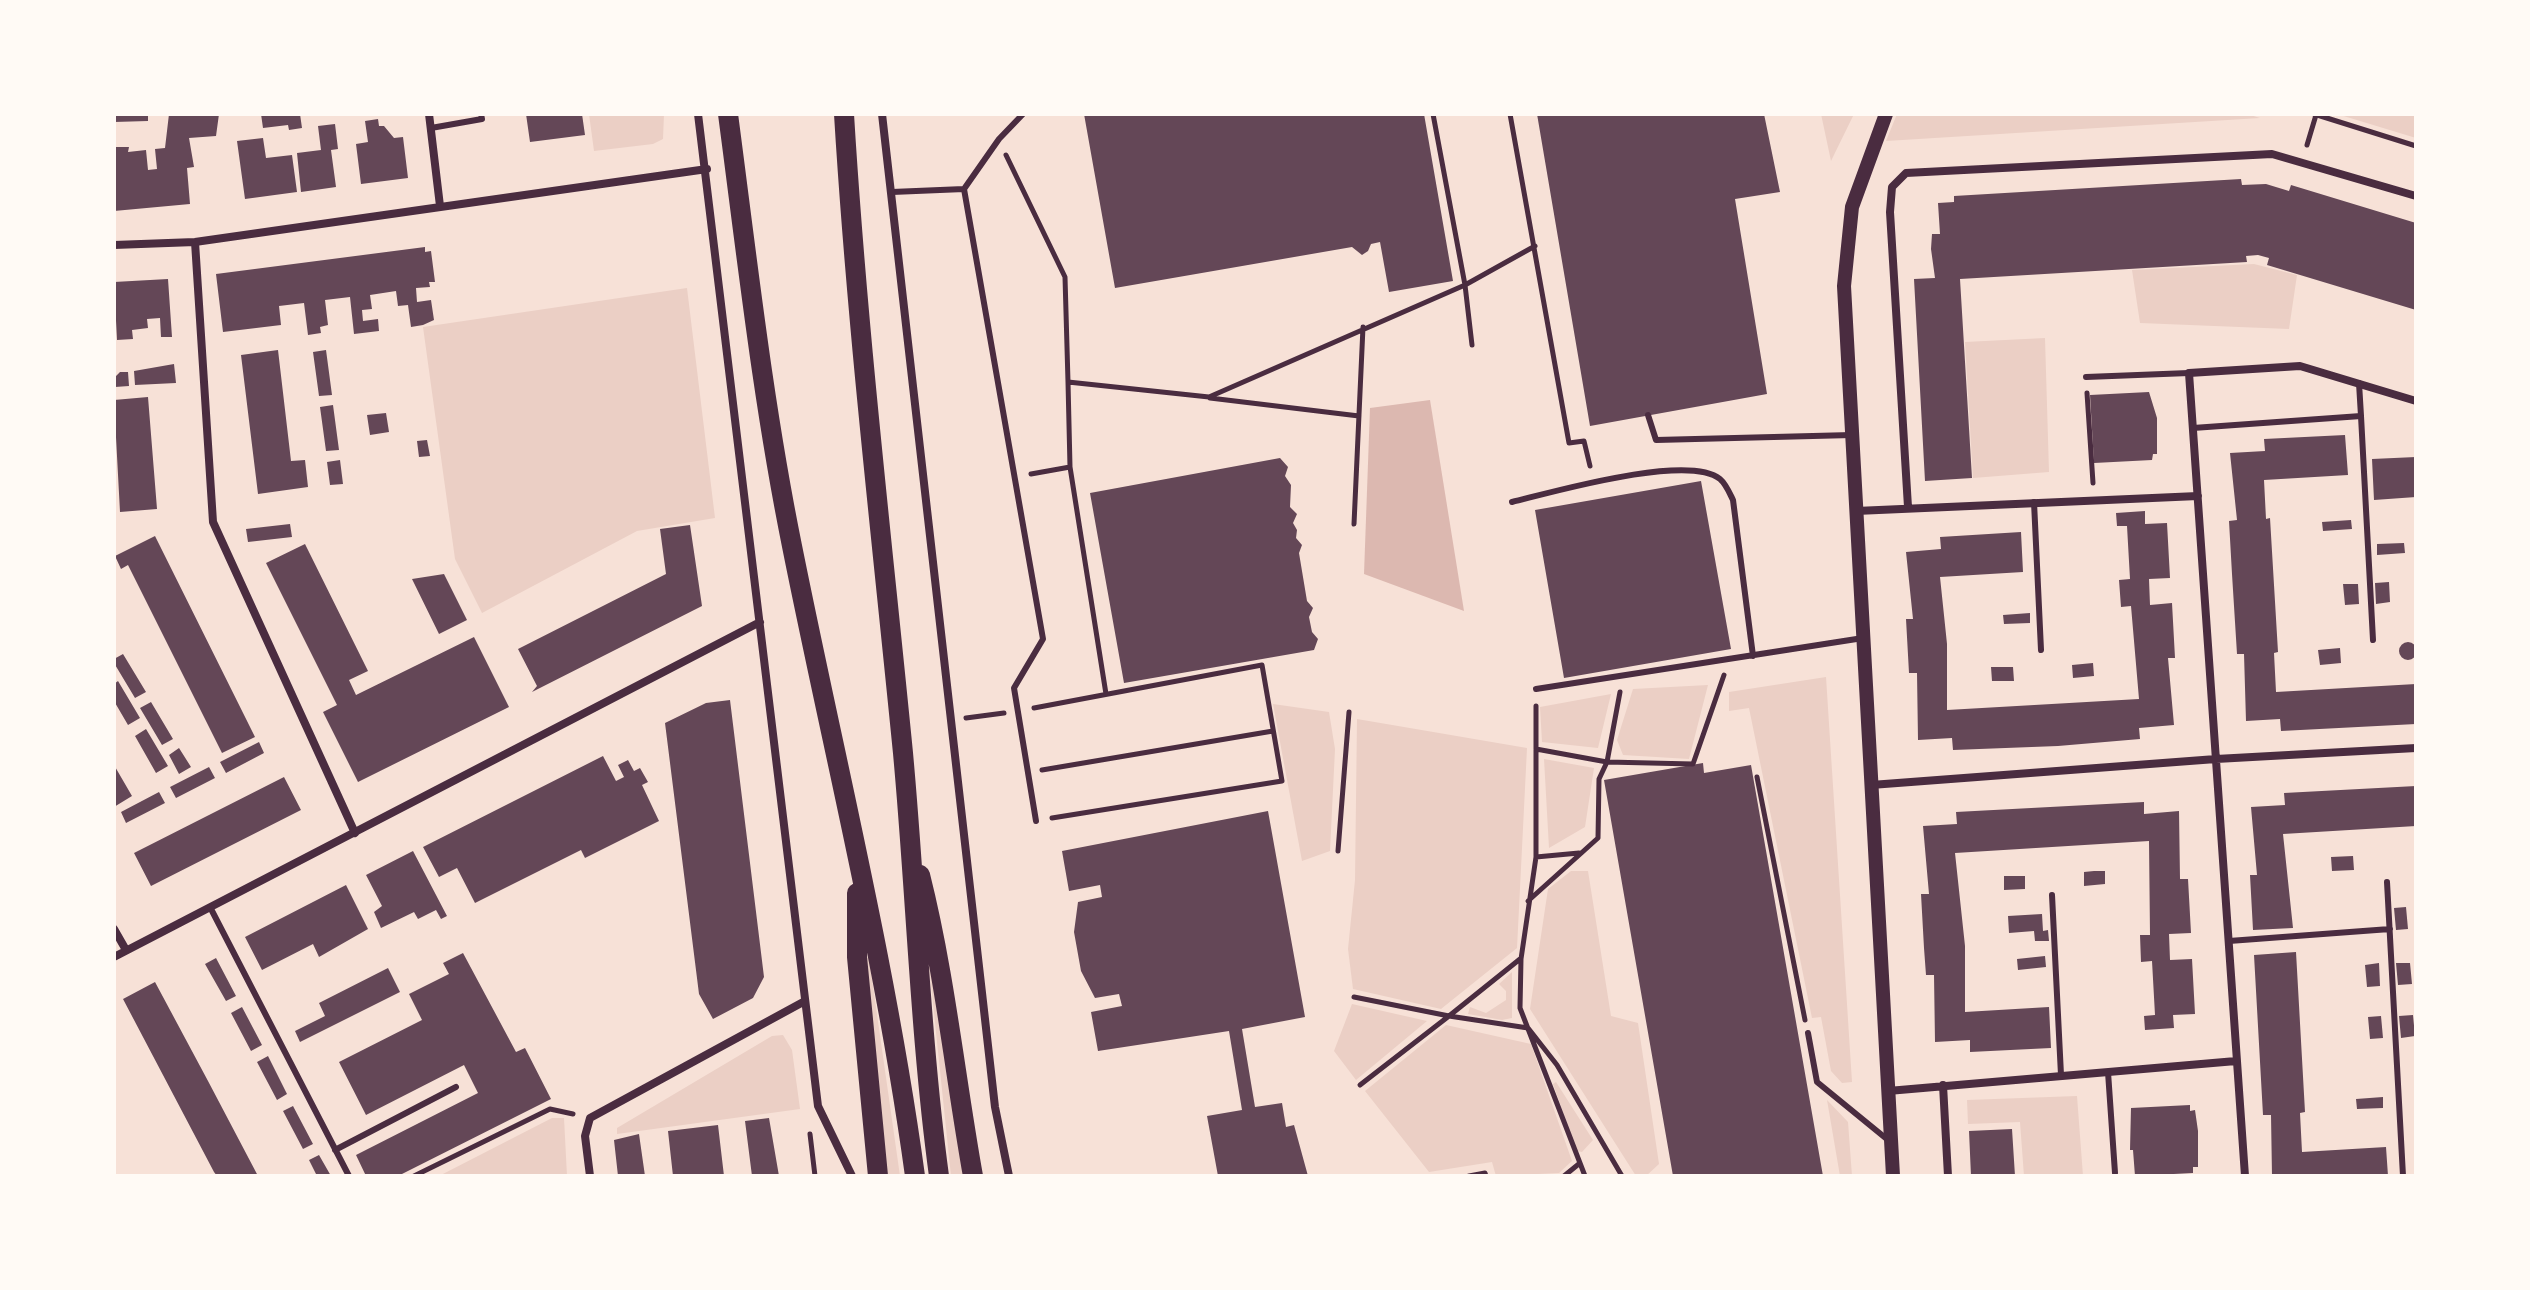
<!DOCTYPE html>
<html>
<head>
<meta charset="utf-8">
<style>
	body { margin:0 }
	#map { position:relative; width:2530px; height:1290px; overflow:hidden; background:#f7e1d7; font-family:Quicksand,sans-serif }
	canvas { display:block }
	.frame { position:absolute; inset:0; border:116px solid #fffaf5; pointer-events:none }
</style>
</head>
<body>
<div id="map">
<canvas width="2530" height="1290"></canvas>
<div class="frame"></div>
</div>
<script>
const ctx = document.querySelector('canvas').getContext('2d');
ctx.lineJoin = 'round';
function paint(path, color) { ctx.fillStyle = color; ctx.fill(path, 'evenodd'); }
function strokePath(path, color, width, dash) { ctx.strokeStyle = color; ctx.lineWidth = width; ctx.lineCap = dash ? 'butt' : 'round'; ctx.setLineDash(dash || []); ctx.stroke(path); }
const green = new Path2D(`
	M589,114H664L663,139L653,144L594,151Z
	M1821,114H1854L1831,161Z
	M1897,114H2247L2260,118L1886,141Z
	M2337,114H2416V138Z
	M2254,264L2297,275L2289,329L2140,323L2132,270Z
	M687,288L715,518L637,531L482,613L455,559L423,327Z
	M2045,338L2049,472L1973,478L1965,342Z
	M1826,677L1852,1082L1842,1083L1831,1071L1821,1017L1812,1018L1749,708L1729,711V692Z
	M1708,685L1689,759L1623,755L1617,740L1633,689Z
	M1611,694L1598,748L1542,742L1540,707Z
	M1273,704L1329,712L1335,749L1330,851L1302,861Z
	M1357,719L1527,748L1517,948L1441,1009L1353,989L1348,949L1355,880Z
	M1544,759L1594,768L1585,827L1549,848Z
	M1571,871H1588L1611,1016L1638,1023L1659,1164L1646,1176H1636L1530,1009L1548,889Z
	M927,946L967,1176H951Z
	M865,958H869L900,1176H885Z
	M1512,972V1018L1502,1020L1468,1014L1470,1007L1486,1013L1506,1000V991L1499,984Z
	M1352,1004L1427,1021L1356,1080L1334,1051Z
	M1446,1025L1531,1044L1572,1161L1559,1173L1496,1176L1492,1162L1429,1172L1365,1091Z
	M783,1035L792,1050L800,1109L617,1134V1128L772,1036Z
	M1556,1082L1593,1140L1582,1152L1577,1151L1553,1084Z
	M2077,1096L2083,1176H2024L2020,1122L1968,1124L1967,1100Z
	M1827,1100L1848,1122L1852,1176H1840Z
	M552,1118H564L567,1176H439Z`);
const water = new Path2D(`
	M1430,400L1464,611L1364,574L1370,408Z`);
const building = new Path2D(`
	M114,114H148V121L114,122Z
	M169,114H219L216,136L189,138L194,167L187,168L190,204L114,211L115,147H129L128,152L146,150L148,170L157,169L155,149L165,148Z
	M261,114H300L302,128L289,130L288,125L263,128Z
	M526,114H582L585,135L530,142Z
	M1084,114H1424L1453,281L1389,292L1380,242L1371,244L1368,251L1362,255L1352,247L1115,288Z
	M1537,114H1764L1780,192L1735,199L1767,394L1590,426Z
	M378,119L379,126H384L394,138L403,137L408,178L361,184L356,144L368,142L365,121Z
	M335,124L338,149L331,150L336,187L301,192L297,153L321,150L318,126Z
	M263,138L266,158L292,155L297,192L245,199L237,141Z
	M2241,179L2242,185L2266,184L2289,191L2291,185L2416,223V310L2267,265L2269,258L2258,255L2246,256L2247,262L1960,279L1972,478L1925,481L1914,279L1935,278L1931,249L1932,234H1940L1938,203L1954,202V196Z
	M425,247V252L431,251L435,282H429L430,287L416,288L417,302L431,300L434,320L423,325L411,327L408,305L398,306L396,291L370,295L372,309L362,310L363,321L378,319L379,331L354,334L350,297L325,300L328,325L320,327L321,333L308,335L304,303L279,306L281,325L223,332L216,274Z
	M168,279L172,337H161L160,318L147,319L148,328L132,330L133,339L117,340L114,282Z
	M278,350L291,461L305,460L308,487L258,494L241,355Z
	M326,350L332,395L319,396L313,352Z
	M174,364L176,383L135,385L134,371Z
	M120,372H128L129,386L115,387L114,378Z
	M2149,392L2157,418V454H2153L2152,460L2094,463L2090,395Z
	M148,397L157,509L120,512L114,400Z
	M333,405L339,450L326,451L320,407Z
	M386,413L389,432L370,435L367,415Z
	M2345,435L2348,475L2264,480L2266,519L2270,518L2278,652L2274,653L2276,692L2416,684V724L2281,731L2280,719L2246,721L2244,654H2237L2232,574L2229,521L2237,520L2230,453L2265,451L2264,439Z
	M427,440L430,456L419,457L417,441Z
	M2416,457V497L2374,500L2372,459Z
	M1280,458L1288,467L1285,476L1291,485L1290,507L1297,514L1293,523L1297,530L1296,538L1302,545L1299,553L1307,601L1313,608L1309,617L1312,632L1318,639L1314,650L1124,683L1090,493Z
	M340,460L343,484L330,485L327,462Z
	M1701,481L1731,649L1564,678L1535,510Z
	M2145,511V524L2167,523L2170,578L2149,579L2150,605L2172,603L2175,658H2168L2174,725L2139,728L2140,739L2058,746L1953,750L1952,738L1918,740L1917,673H1909L1906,619H1913L1906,552L1941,549L1940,537L2021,532L2023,572L1940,577L1947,644V710L2139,699L2131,606L2121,607L2119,580L2130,579L2127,526H2117L2116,513Z
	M2351,520L2352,529L2323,531L2322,522Z
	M290,524L292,537L248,542L246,529Z
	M690,525L702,606L532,692L537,686L518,649L666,574L660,529Z
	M155,536L255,737L222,753L128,565L121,569L115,556Z
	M2404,543L2405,553L2377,555V544Z
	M305,544L368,671L349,680L356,695L474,637L509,707L358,782L323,712L337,705L266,563Z
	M444,574L467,620L439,634L412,579Z
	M2389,582L2390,602L2376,604L2375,583Z
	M2343,584H2358L2359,604L2345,605Z
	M2030,613V623L2004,624L2003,615Z
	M2399 651a9 9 0 1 1 18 0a9 9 0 1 1-18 0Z
	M2340,648L2341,663L2320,665L2318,650Z
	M123,654L146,692L135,698L114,663V659Z
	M2093,663L2094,676L2073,678L2072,665Z
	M1991,667H2013L2014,681H1992Z
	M118,681L140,718L128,725L114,701V684Z
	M730,700L764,977L753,998L713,1019L699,994L665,723L706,703Z
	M151,702L173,739L162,745L140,708Z
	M146,729L168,766L156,773L135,736Z
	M259,742L264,753L226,773L220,762Z
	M179,748L191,767L179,774L169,755Z
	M603,756L616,781L624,777L618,765L628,760L634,771L640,768L648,782L642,785L659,821L585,858L581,850L475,903L457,868L439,877L423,847Z
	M1703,763L1704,773L1751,765L1823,1176H1673L1604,780Z
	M114,765L132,796L114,807Z
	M209,767L215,778L176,798L170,787Z
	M284,777L301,810L151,886L134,853Z
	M2416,786V826L2283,834L2293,928L2253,930L2250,875H2257L2251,807L2285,805L2284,793Z
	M159,792L165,803L126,823L121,812Z
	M2144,802V814L2179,811L2180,879H2188L2191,933L2169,934L2170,960L2192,959L2195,1014L2173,1015L2174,1028L2145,1030L2144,1016L2155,1015L2152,961L2141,962L2140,935H2150L2149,841L1955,853L1965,946V1012L2049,1007L2051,1048L1970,1052V1040L1935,1042L1934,975H1926L1924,948L1921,894H1929L1923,826L1957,824L1956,812Z
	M1268,811L1305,1017L1242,1029L1255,1107L1282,1103L1286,1127L1294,1125L1308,1176H1218L1207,1116L1242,1110L1229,1031L1098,1051L1091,1012L1122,1006L1119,994L1095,998L1081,971L1074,932L1078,902L1102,897L1100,885L1069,891L1062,851Z
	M413,851L447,916L441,919L436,910L418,919L414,912L381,928L374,912L382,906L366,875Z
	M2353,856L2354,870L2332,871L2331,857Z
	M2094,871H2105V884L2084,886V872Z
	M2004,876H2025V889L2004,890Z
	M346,885L368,929L319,957L313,944L262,970L245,937Z
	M2406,907L2408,929L2396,930L2394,908Z
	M2042,914L2043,931L2048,930L2049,941H2035L2034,931L2009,933L2008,916Z
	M2296,952L2305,1112L2300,1113L2302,1152L2386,1147L2388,1176H2272L2271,1115H2263L2254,955Z
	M463,953L516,1052L525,1048L551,1099L398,1176H366L356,1155L478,1093L464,1065L366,1115L339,1062L422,1020L409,994L449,974L443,963Z
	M2045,956L2046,967L2018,970L2017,959Z
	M216,958L236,996L226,1001L205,964Z
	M2379,963L2380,986L2367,987L2365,965Z
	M2396,963H2410L2412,984L2398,985Z
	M388,968L400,992L300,1042L295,1031L325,1016L319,1003Z
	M155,982L208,1081L258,1176H217L214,1172L123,999Z
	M242,1007L262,1045L251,1051L231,1013Z
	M2413,1015L2415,1036L2401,1038L2399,1016Z
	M2381,1016L2383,1038L2370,1039L2368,1017Z
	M268,1056L287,1094L277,1100L257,1062Z
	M2383,1097V1108L2357,1109L2356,1099Z
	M2190,1105V1111L2195,1110L2198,1131V1167H2193V1173L2135,1176L2133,1150H2130L2131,1108Z
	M293,1106L313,1144L303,1149L283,1111Z
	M769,1118L779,1176H752L745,1121Z
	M718,1125L724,1176H673L668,1131Z
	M2012,1129L2015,1176H1971L1969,1131Z
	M639,1134L645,1176H618L614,1140Z
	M319,1155L331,1176H317L309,1160Z`);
const path = new Path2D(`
	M1433,114L1465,285L1472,345
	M1510,114L1569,443L1584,441L1590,466
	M2314,114L2416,146
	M2307,145L2316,115
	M1006,155L1065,277L1068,382L1209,397L1465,285L1535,246
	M1068,382L1070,467L1106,694
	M2087,393L2093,483
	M1210,398L1359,416
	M1031,474L1070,467
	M1354,524L1363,327
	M1620,692L1607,762L1693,764L1724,675
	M1536,706V857L1521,959L1520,1008L1585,1176
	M1034,708L1262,665L1282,781L1052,818
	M966,718L1004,713
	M1042,770L1273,731
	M1757,777L1805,1020
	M1338,851L1349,712
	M1536,857L1579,853
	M1528,901L1598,838L1599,779L1607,762L1536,749
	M1354,997L1449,1016L1520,959
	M1360,1085L1449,1016L1528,1028L1557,1065L1622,1176
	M810,1134L815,1176
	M414,1176L550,1109L573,1114
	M1469,1176L1485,1173L1486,1176
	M1564,1176L1580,1163`);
const service = new Path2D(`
	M1023,114L999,139L964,189L1043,639L1014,688L1036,821
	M431,128L482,119L481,114
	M892,192L964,189
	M2086,377L2189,373
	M1648,415L1656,440L1852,435
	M2361,416L2373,640
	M2193,428L2361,416L2359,383
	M1512,502C1553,492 1688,453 1720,479C1726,484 1730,494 1733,500L1753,656
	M2034,502L2041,650
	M1536,689L1863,638
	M2387,882L2403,1176
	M2052,895L2061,1075
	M210,907L349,1176
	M2229,941L2390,929
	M1808,1033L1817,1082L1888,1140
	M2108,1072L2115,1173
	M335,1150L456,1087`);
const minor = new Path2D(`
	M429,114L440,206
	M698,114L818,1106L852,1176
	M882,114L995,1107L1009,1176
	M195,242L213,522L355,833
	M114,245L195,242L707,169
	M1908,507L1890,212L1892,187L1906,173L2272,154L2416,196
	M1856,511L2198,496
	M1871,785L2216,759L2416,748
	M114,929L126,950
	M114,957L760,622
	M1943,1085L1948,1176
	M1888,1091L2236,1061
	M590,1176L585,1136L590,1118L805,1001
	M2245,1176L2189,373L2300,366L2416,401`);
const tertiary = new Path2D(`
	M1886,114L1852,207L1844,286L1893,1176`);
const primary = new Path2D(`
	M728,114C747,258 763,403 792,546C834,756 886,963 915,1176
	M844,114C857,328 882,540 903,753C916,894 920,1036 939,1176
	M920,875C945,974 955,1076 973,1176
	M857,893V957L878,1176`);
paint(green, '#ebcfc5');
paint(water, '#dcb8b0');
paint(building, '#644757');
strokePath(path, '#4a2c40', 5);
strokePath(service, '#4a2c40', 6);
strokePath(minor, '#4a2c40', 8);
strokePath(tertiary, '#4a2c40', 14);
strokePath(primary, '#4a2c40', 20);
</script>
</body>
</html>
